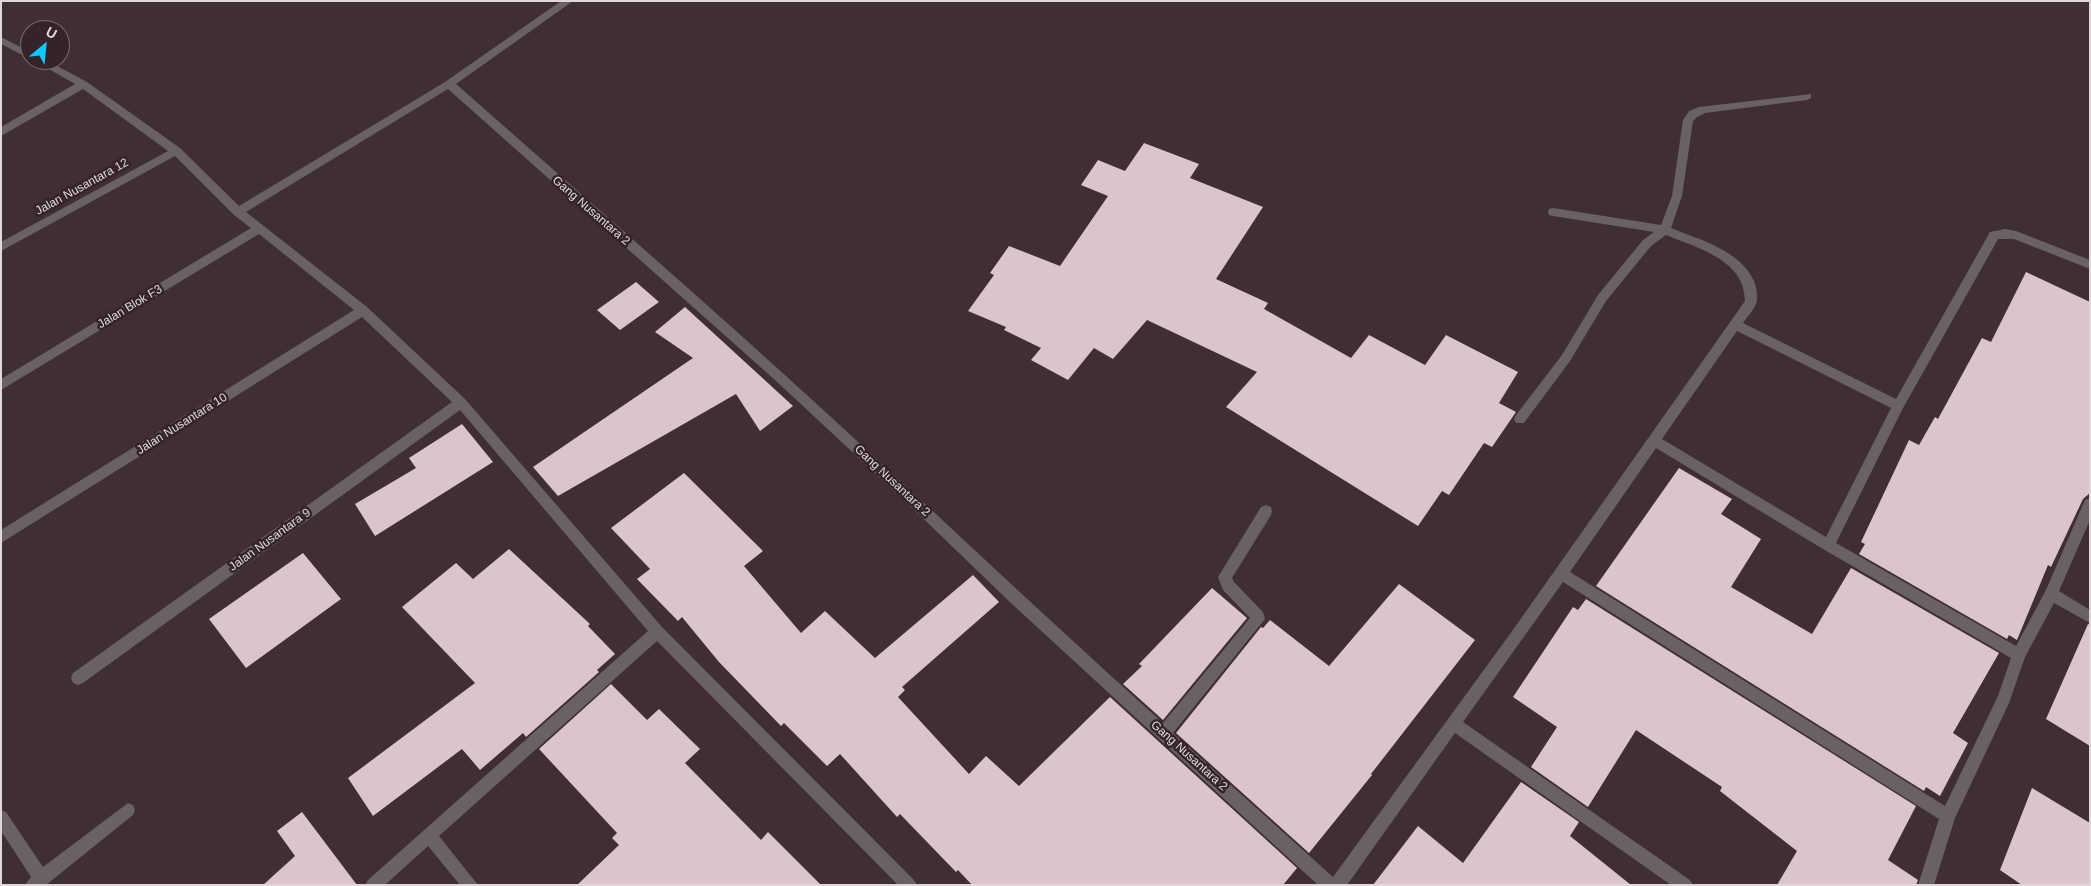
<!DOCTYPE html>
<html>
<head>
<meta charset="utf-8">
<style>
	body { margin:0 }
	#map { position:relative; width:2091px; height:886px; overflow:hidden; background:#3f2e34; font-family:Arial,sans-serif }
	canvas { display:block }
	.frame { position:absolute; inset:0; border:2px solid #e1d6d9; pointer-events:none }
	.north { position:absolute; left:20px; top:20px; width:50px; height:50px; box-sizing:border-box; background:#34242a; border:1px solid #796b70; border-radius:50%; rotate:28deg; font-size:14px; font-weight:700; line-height:20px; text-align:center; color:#e1d6d9 }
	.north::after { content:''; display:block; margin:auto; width:18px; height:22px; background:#09cafa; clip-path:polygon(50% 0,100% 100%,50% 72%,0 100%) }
</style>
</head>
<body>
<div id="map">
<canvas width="2091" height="886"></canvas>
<div class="frame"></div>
<div class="north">U</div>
</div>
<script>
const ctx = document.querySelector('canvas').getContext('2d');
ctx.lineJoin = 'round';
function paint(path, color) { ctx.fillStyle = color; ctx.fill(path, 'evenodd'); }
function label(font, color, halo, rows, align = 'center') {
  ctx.font = font + ' Arial,sans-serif'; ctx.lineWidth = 5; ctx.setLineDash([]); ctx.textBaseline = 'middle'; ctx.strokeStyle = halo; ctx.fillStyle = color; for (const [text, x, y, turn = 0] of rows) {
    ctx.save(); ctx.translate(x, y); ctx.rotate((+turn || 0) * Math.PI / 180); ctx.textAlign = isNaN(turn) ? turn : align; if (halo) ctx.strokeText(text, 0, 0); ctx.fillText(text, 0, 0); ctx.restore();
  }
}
const building = new Path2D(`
	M1144,143L1199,164L1190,178L1263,207L1216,279L1268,303L1264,309L1351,358L1369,335L1425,365L1446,335L1518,372L1499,403L1516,412L1492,447L1484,443L1449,495L1442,491L1418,526L1226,407L1257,372L1147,320L1113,359L1094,348L1068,380L1031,360L1041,348L1004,330L1006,327L968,311L994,275L990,273L1009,246L1060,266L1108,196L1081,185L1098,160L1125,171Z
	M2026,272L2090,302V493L2083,499L2051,567L2048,565L2017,640L2009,635L2007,639L1859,554L1865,544L1861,542L1909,440L1919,445L1935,417L1938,419L1982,338L1991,342Z
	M636,282L659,302L620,330L597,310Z
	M685,307L793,406L760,431L736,394L558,496L533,467L693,358L655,332Z
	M462,424L493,462L375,536L355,504L416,468L409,458Z
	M1679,468L1732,499L1721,514L1761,539L1731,587L1812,634L1851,568L1999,653L1953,733L1968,743L1940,796L1926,787L1924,791L1596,586Z
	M684,473L763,551L744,566L801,633L825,611L875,658L973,575L999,602L902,687L905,690L898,697L969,774L986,756L1019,786L1110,697L1297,868L1283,885H972L958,870L956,872L900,814L897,817L840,754L827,766L784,723L781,726L719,662L682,617L678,621L637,579L650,569L611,528Z
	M509,549L590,624L588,626L615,654L597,670L599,672L526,737L523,733L480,770L462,749L373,816L348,778L475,683L402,607L456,563L473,579Z
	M303,553L341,599L246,668L209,619Z
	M1399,584L1475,640L1371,774L1372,775L1309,853L1176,733L1261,627L1263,628L1270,620L1329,666Z
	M1212,588L1247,618L1163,720L1123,684L1142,666L1139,664Z
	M1586,599L1916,806L1888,860L1918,880L1916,885H1777L1797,851L1720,791L1722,787L1636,730L1588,807L1531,767L1557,727L1513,697L1573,607L1578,610Z
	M2088,624L2090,625V746L2046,719Z
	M611,684L647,720L659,709L700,749L685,763L761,840L768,832L821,885H577L619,845L612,838L617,833L539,749Z
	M1521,782L1579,822L1570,836L1631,885H1373L1418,826L1463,863Z
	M2032,788L2090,823V885H2022L2000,870Z
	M302,812L357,885H263L295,856L277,831Z`);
const street = new Path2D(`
	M561,1H573L456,84C566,181 677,277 786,376C913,491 1036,609 1163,723L1250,618L1223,590L1218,577L1261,507L1266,505L1271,507L1272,511L1271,515L1232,578L1234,582L1263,612L1265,619L1173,733L1333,877L1510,634L1745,301C1745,260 1698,248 1666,235L1651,246L1606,301L1570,361L1524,423H1516L1514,419L1516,415L1562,355L1598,295L1643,240L1654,232L1553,216L1549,215L1548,212L1549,209L1553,208L1661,225L1672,196L1683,120L1689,111L1699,107L1811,94V98L1807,100L1705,113L1697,117L1693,121L1682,196L1671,228C1700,240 1740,250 1754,281C1756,287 1759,297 1756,304C1753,311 1747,317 1743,323L1896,399L1990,232L2005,229L2016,231L2090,260V269L2014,239H1998L1902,410L1836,543L2016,646L2046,590L2085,500L2090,498V520L2059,591L2090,610V623L2054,603L2025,657L2009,703L1955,818L1934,885H1918L1939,819L1563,582L1463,722L1690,880L1693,885H1671L1455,733L1347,885H1318L1013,605L905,501L775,380L448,89L246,212L367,307L465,399L662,627L914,880L917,885H898L657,641L439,836L478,885H460L428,846L385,885H365L368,880L648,631L460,410L83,683L78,685L73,683L71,678L73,673L452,402L362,317L1,543V530L354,310L259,234L1,390V379L251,228L234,215L175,156L1,251V242L168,151L83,89L1,136V127L75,84L33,60H46L87,82L180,148L239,206L445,82ZM1737,331L1891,408L1826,537L1662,439ZM1656,448L1823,549L2011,658L1998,696L1945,806L1570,572Z
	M1,37L30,52V59L1,44Z
	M128,803L133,805L135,810L133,815L46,885H25L31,877L1,831V810L6,812L43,867Z`);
const streetNames = [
	["Jalan Nusantara 12",82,187,-29],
	["Gang Nusantara 2",591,211,41],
	["Jalan Blok F3",130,307,-31],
	["Jalan Nusantara 10",182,424,-32],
	["Gang Nusantara 2",892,481,43],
	["Jalan Nusantara 9",270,540,-36],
	["Gang Nusantara 2",1189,756,42]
];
paint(building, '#dbc5cd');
paint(street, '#6a6164');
label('12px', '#e1d6d9', '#34242a', streetNames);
</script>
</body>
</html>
